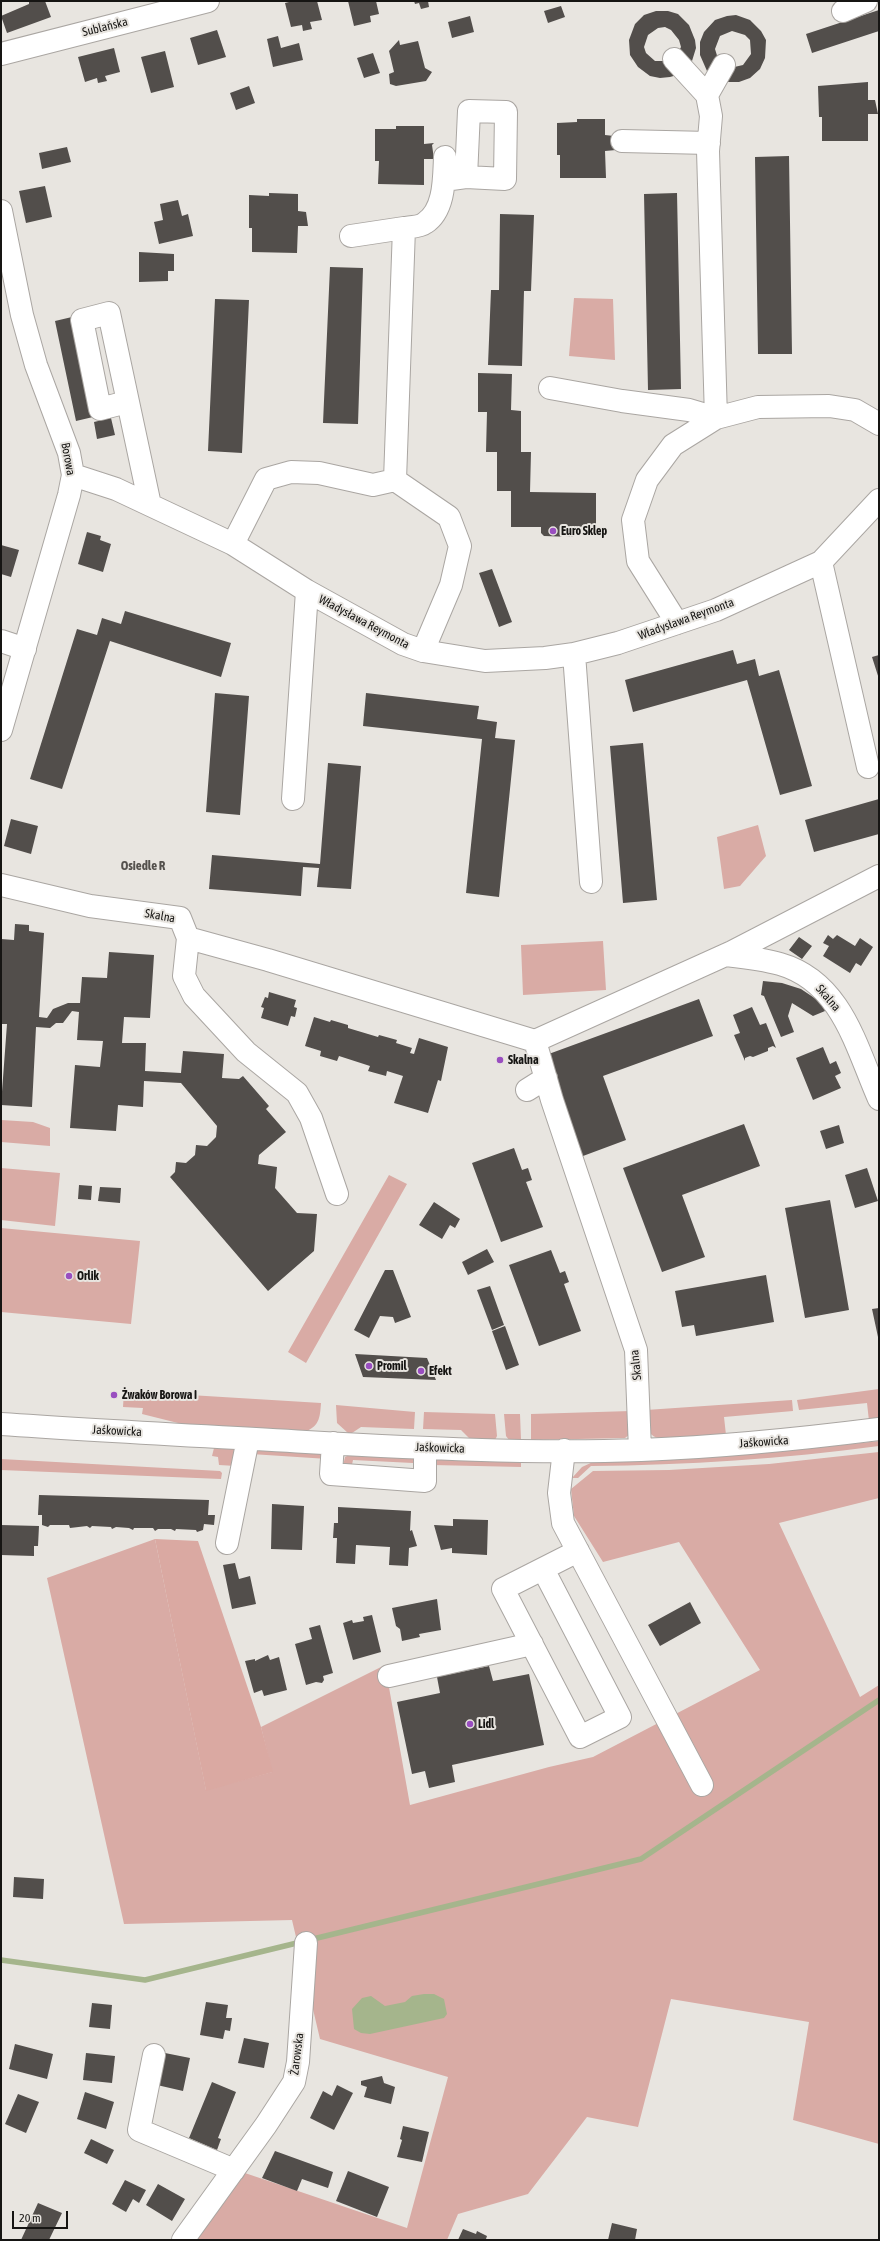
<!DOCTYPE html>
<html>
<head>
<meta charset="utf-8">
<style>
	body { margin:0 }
	#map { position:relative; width:880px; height:2241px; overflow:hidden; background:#e8e5e0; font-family:"Asap Condensed",sans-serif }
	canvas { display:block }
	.frame { position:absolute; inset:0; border:2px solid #161513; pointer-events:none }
	.scale { position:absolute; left:12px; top:2211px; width:56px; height:18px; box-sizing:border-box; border:2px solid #161513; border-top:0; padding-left:5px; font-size:12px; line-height:14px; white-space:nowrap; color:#161513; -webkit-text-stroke:3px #e8e5e0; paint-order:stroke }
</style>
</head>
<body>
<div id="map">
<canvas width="880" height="2241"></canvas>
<div class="frame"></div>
<div class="scale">20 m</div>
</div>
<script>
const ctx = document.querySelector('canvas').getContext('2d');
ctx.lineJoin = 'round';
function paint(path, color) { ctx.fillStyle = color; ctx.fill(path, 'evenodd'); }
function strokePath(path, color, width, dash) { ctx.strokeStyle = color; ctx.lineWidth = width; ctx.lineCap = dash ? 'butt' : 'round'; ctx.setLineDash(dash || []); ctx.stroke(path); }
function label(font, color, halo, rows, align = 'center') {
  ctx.font = font + ' "Asap Condensed",sans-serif'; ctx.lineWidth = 4; ctx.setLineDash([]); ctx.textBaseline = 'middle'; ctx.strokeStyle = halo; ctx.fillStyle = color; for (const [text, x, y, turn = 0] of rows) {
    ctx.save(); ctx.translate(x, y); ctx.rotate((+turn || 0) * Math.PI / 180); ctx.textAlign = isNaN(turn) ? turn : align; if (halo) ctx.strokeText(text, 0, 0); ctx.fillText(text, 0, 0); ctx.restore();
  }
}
const green = new Path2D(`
	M574,298L613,299L615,360L569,356Z
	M758,825L766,856L740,886L724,889L717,837Z
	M603,941L606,990L523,995L521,945Z
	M1,1120L33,1122L50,1128V1146L1,1142Z
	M1,1168L60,1173L55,1226L1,1220Z
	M389,1175L407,1184L306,1363L288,1352Z
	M1,1228L140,1241L131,1324L1,1312Z
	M879,1389V1420L869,1421L867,1403L799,1410L797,1400Z
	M124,1391L321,1403C320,1416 320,1425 307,1431L186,1425L142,1414L143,1408L123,1407Z
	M792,1400L793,1411L724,1417L726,1435L658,1438C645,1434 647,1422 646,1410Z
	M336,1405L415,1412L414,1429L361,1427L352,1433H348L337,1423Z
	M631,1411L630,1434L625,1438L531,1440V1414Z
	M424,1412L495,1414L497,1436L495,1440L470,1439L461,1430L423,1429Z
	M504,1414H520L521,1440H509L506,1436Z
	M879,1441V1446C783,1459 687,1465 591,1466L578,1478H572L582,1467L595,1461L776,1452Z
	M214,1448L235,1449L236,1466L219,1465L218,1457L212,1456Z
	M255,1450L323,1453L328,1459L251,1454Z
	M879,1452V1498L779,1523L860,1697L879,1685V2144L793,2120L809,2022L671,1999L638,2127L587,2117L528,2194L458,2214L447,2240H194L242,2172L407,2228L448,2077L320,2039L292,1920L124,1924L47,1578L155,1539L206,1790L272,1772L261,1727L385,1665L410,1805L549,1767L593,1757L760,1670L679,1542L603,1562L574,1516L571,1489L593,1471L669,1470L769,1464Z
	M349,1455L414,1458L417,1461L413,1472V1463L353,1460L351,1469L343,1466L345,1457Z
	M1,1459L220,1471L222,1473L221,1479L1,1470Z
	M438,1459L521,1461V1467L433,1465Z`);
const forest = new Path2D(`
	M155,1539L198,1541L261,1727L273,1772L206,1791Z`);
const water = new Path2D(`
	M424,1994H434L444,1999L447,2014L444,2018L370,2034L361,2033L354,2029L352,2009L362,1998L371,1996L385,2006L405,2002L412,1996Z`);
const stream = new Path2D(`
	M309,1940L641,1859L879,1700
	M1,1960L145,1980L301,1942`);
const building = new Path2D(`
	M29,1H45L51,17L7,33L1,16L29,4Z
	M293,1H317L322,20L310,22L312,29L303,31L302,25L291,27L285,3Z
	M348,1H376L379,14L370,16L371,22L354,26Z
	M414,1H428L429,7L421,9L419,3L415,4Z
	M561,6L565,17L548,23L544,11Z
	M879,10V31L812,53L806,34Z
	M656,11H668L678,14L689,25L695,40L696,48L692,61L678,53L681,47L679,40L671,30L665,27L658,28L648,35L644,47L646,53L655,61H670L677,75L670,77L660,78L650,76L638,67L630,55L629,40L635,24L644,15Z
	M470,16L474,32L452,38L448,22Z
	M727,16L736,15L750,20L761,31L766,40L765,58L760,69L750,78L739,82H727L730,68L743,65L751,54L750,40L745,35L732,31L720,36L715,49L719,62L707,71L700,55V42L704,32L715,20Z
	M217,30L226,57L198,65L190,38Z
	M278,36L281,48L299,43L303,60L273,67L267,39Z
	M399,40L400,45L418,41L425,68L432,72L426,81L396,86L390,84L389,74L394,72L389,51Z
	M114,48L120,72L105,76L107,81L98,83L97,78L85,82L78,57Z
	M165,51L174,87L151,93L141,57Z
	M373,53L380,73L364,78L357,58Z
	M868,82V100H875L878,114H868V141H822V117H819L818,86Z
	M249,86L255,103L236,110L230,93Z
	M577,119H605V135L614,136L616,150L605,151L606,178H560V155H557V123L577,122Z
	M396,126H424V144L434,143L432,145L434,159H424V185L378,184L379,161H375V129H396Z
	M67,147L71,162L42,169L39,153Z
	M789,156L792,354H758L755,157Z
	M45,186L52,217L26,223L19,191Z
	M269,193L298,194V211L306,212L308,226H298L297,253L252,252V228H249V195L269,196Z
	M677,193L681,389L648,390L644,194Z
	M178,200L182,216L188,214L193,236L159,244L154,222L163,220L160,204Z
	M500,214L534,215L531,291H524L522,366L488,365L491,290H499Z
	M139,252L174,254V271H168V281L139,282Z
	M330,267L363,268L358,424L323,423Z
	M215,299L249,300L242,453L208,451Z
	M72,317L93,417L76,421L55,321Z
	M478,373L512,374L511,410L521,411V452H531L530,492L596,493V527H576V533L573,537L544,536L541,533V527H511V491H497V452H486L487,412H478Z
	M111,418L115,435L97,439L94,422Z
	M87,532L101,536L100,540L111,544L103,572L78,564Z
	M1,545L19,550L11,577L1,574Z
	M492,569L512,622L499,627L479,573Z
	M125,611L231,643L221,677L110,641L62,789L30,779L77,629L97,635L102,618L121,624Z
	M733,650L737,664L755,659L759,676L779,670L812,786L780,795L747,680L633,712L625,680Z
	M879,655V679L872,657Z
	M215,693L249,696L240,815L206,812Z
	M366,693L479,706L477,719L497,722L495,738L515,740L499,897L466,893L482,739L363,726Z
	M643,743L657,900L623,903L610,746Z
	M328,763L361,766L351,889L317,887L319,868L303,867L301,896L209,889L212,855L320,864Z
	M879,799V834L814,852L805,820Z
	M11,819L38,826L31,854L4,846Z
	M15,924L29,925V931L44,933L39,1017L47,1018L53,1009L68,1003H80L82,977L107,978L109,952L154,955L150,1018L124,1017L122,1043H146L145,1071L181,1073L183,1051L224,1054L222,1078L239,1079L243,1076L269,1106L266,1109L286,1132L259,1155L258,1164L277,1167L275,1188L297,1213L317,1214L314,1251L268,1291L170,1177L175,1172L176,1162L186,1163L195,1155L196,1145L207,1146L216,1137L217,1126L181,1083L144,1081L143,1107L118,1105L116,1131L70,1128L75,1065L100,1067L103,1041L77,1040L79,1012L72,1011L63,1023H56L50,1028L36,1027L32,1107L1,1105L7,1024H1V939L14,940Z
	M828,935L833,939L837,935L855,946L860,938L873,947L861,966L856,963L850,973L823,956L829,946L823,943Z
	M799,937L812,946L802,959L789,950Z
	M763,981L782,983L801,989L822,1003L825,1011L813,1016L792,1003L788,1016L794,1032L781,1037L764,996L761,995Z
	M269,992L296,1000L294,1007L297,1008L295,1017L291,1016L288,1026L261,1018L264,1008L261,1007L265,997L268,998Z
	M699,999L713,1036L603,1076L626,1140L583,1156L546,1055Z
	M752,1007L760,1025L766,1023L776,1048L773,1046L768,1048V1051L753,1057L750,1056L745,1058V1061L734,1035L740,1033L733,1015Z
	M314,1017L330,1022L331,1020L348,1025V1028L378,1037L379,1035L397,1040L396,1043L412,1048L410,1053L414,1054L419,1038L448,1047L441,1081L438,1080L428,1113L394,1103L403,1076L387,1071L386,1076L368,1071L370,1066L339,1056L337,1061L320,1056L321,1051L305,1046Z
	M823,1047L830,1064L836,1061L841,1073L835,1076L841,1088L813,1100L796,1058Z
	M744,1124L760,1166L682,1195L705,1257L662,1272L623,1168Z
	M839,1125L844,1143L826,1149L820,1131Z
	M514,1148L522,1170L528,1168L532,1180L526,1182L543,1227L501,1242L472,1163Z
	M867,1168L878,1201L855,1208L845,1175Z
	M79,1185L92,1186L91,1200L78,1199Z
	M100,1187L121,1188L120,1203L98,1201Z
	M830,1200L849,1310L805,1318L785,1208Z
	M434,1202L460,1219L455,1228L450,1225L442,1239L419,1225Z
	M487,1249L494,1262L468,1275L462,1262Z
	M551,1250L560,1273L565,1271L569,1282L564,1284L581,1331L539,1346L509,1265Z
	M385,1270H393L411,1317L395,1323L393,1317L380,1316L369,1338L354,1330Z
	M766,1275L774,1322L696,1336L694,1325L682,1327L675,1291Z
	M490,1286L504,1325L492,1330L477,1290Z
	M879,1308V1337H878L872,1309Z
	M505,1326L519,1365L506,1370L492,1331Z
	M355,1354L427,1358L436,1380L363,1377Z
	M39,1495L209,1500L208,1515H215L214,1525L204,1524L203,1530L197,1532L196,1530L176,1529L175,1531L171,1529H158L155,1531L153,1528H134L133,1530L129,1528L116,1527L112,1529L111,1527L92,1526L90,1528L87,1526L70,1528L69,1525H50L48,1527L42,1525V1515H38Z
	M272,1504L304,1506L302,1550L271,1549Z
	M338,1507L411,1511L410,1531L412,1530L417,1546L409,1548L408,1566L389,1565L390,1547L356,1545L355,1564L336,1563L337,1538H333L334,1523H338Z
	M453,1519L488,1520L487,1555L452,1553V1548L441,1550L434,1525L453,1526Z
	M1,1525L39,1526L38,1546H34V1556L1,1555Z
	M235,1563L239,1579L250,1576L256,1604L232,1609L223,1565Z
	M437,1599L441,1630L419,1634L420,1637L402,1641L400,1629L396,1626L392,1608Z
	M690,1602L701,1623L660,1646L648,1625Z
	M372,1615L381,1652L353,1660L343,1623L352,1620L353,1623L364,1621L363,1617Z
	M320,1625L333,1673L323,1676L324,1680L322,1683L316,1682L306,1685L295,1644L312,1639L309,1628Z
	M268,1655L270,1660L279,1657L287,1690L264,1696L262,1690L254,1693L245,1661L255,1659V1661Z
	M489,1666L493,1681L529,1674L544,1745L452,1765L455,1782L429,1788L425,1771L412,1774L397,1702L440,1693L437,1677Z
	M14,1877L44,1879L43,1899L13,1897Z
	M206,2002L228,2005L226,2018H232L230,2031L225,2030L223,2039L200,2035Z
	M92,2003L112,2005L110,2029L89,2027Z
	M244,2038L269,2043L264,2068L238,2063Z
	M15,2044L53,2054L47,2079L9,2069Z
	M86,2053L115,2056L112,2083L83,2080Z
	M165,2053L190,2058L183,2091L157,2085Z
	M382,2076L384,2083L395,2087L391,2104L364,2097L367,2087L361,2085V2081Z
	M212,2082L236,2092L218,2138L221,2139L217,2150L189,2138Z
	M337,2085L353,2093L334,2130L310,2118L323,2091L332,2096Z
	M85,2092L114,2102L106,2129L77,2119Z
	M18,2094L39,2102L26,2133L5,2124Z
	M403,2126L429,2132L422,2162L397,2157L402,2140L400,2139Z
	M91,2139L114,2150L107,2164L84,2153Z
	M275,2151L333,2172L328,2188L302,2179L297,2191L262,2178Z
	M348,2171L389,2187L377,2217L336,2201Z
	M125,2180L146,2190L139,2203L133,2199L126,2212L112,2204Z
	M158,2184L185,2199L172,2221L146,2205Z
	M38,2203L62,2213L49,2240H21Z
	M612,2223L637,2229L635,2240H608Z
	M463,2229L476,2234L477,2231L487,2236L486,2239L489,2240H458Z`);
const minor = new Path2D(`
	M843,11L866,1
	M1,54L208,1
	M674,59L707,95L711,116L708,151L716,418
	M707,95L724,65
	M622,141L709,143
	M444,180L466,177L505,179L506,112L469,111L466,177
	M1,211L22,315L36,365L69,453L73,475L69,495L1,730
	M404,228C410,227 420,227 425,223C445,210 444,178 445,157
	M351,236L404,228L395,480
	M550,388L622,401L689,410L716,418
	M127,402L100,409L82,320L109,313L150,505
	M73,475L116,489L233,544L307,591L403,644L423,651L485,661L545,658L574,654L618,643L716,610L821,562L879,500
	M233,544L266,479L291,472L319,473L373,485L395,480L449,517L460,546L451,585L423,651
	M821,562L868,767
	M677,623L638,561L633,520L647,480L673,445L716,418L758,407L829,406L855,410L879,424
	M1,641L25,649
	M574,654L591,882
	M293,799L307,591
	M1,885L90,906L180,918L188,938L268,960L535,1041L732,952L879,876
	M188,938L184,976L194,996L246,1052L297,1093L311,1118L337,1194
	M726,955C744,957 763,959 780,964C842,982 856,1047 879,1099
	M535,1041L552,1100L636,1350L640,1450
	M527,1090L546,1078
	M1,1424C102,1431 204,1436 306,1442C417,1448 530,1454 641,1450C721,1447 800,1439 879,1429
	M333,1443L331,1474L425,1481V1448
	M564,1450L559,1493L563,1523L702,1785
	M227,1543L248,1439
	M543,1569L620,1717L580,1737L503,1589L578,1551
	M389,1676L532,1644
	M154,2055L139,2130L234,2170
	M183,2240L266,2125L294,2082L298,2062L306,1943`);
const markers = [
	[553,531,4,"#994ec0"],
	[500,1060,4,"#994ec0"],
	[69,1276,4,"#994ec0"],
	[369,1366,4,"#994ec0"],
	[421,1371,4,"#994ec0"],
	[114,1395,4,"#994ec0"],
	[470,1724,4,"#994ec0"]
];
const streetNames = [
	["Sublańska",105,27,-14],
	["Borowa",68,459,79],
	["Władysława Reymonta",686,619,-20],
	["Władysława Reymonta",364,622,28],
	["Skalna",160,916,10],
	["Skalna",828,998,49],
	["Skalna",636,1365,-96],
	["Jaśkowicka",117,1431,3],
	["Jaśkowicka",764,1442,-4],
	["Jaśkowicka",440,1448,2],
	["Żarowska",297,2054,-83]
];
const poiNames = [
	["Euro Sklep",561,531],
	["Skalna",508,1060],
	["Orlik",77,1276],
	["Promil",377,1366],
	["Efekt",429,1371],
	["Żwaków Borowa I",122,1395],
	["Lidl",478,1724]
];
const neighbourhoodNames = [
	["Osiedle R",143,866]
];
paint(green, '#d9aba5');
paint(forest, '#daa9a2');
paint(water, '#a5b58c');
strokePath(stream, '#a5b58c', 5.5);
paint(building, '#524e4b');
strokePath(minor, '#aaa6a2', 24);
strokePath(minor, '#fff', 22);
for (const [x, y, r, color] of markers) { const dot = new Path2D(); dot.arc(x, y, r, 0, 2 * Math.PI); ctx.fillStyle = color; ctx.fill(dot); strokePath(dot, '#e8e5e0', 1.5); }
label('12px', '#161513', '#e8e5e0', streetNames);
label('bold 12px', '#161513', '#e8e5e0', poiNames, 'left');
label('bold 13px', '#54514d', '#e8e5e0', neighbourhoodNames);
</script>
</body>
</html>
